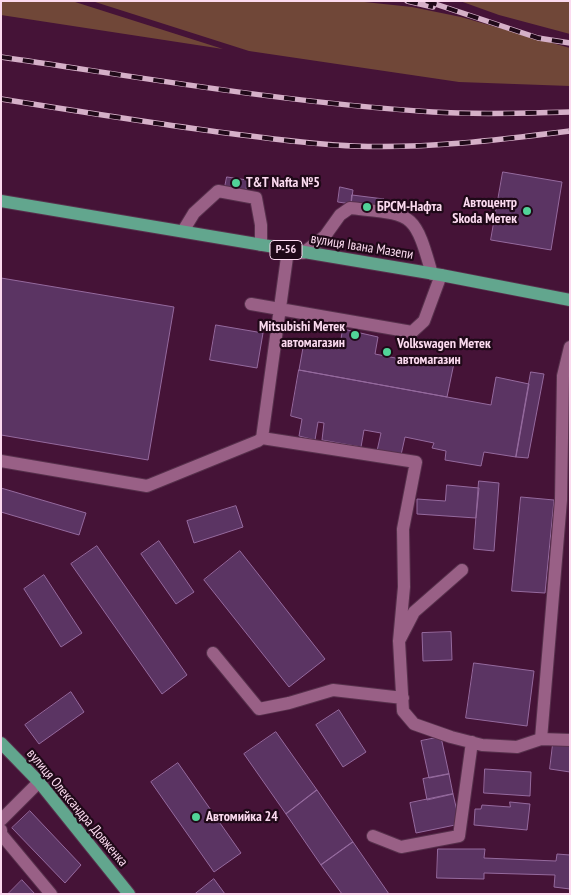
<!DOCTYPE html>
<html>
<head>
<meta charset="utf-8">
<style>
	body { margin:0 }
	#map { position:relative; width:571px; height:895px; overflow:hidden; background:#451337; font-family:"PT Sans Narrow",sans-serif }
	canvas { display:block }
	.frame { position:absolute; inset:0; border:2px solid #fbdaef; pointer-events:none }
</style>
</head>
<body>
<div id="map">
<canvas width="571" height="895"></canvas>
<div class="frame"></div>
</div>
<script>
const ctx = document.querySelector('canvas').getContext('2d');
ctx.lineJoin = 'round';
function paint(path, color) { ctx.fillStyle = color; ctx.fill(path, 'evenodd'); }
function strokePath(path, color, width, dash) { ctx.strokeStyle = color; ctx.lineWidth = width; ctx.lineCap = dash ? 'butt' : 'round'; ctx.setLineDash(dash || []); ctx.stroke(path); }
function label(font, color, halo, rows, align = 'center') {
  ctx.font = font + ' "PT Sans Narrow",sans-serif'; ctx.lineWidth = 4.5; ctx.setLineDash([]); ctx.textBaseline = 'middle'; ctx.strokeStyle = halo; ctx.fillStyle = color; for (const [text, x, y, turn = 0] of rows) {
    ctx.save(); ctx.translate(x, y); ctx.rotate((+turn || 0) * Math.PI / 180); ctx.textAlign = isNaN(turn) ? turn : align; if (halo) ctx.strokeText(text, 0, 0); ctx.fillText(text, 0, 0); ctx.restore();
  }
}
const green = new Path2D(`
	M1,1H72L223,49L1,15Z
	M92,1H355L412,7L461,17L570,48V86L459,82L249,51Z
	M460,1H570V34L499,15Z`);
const building = new Path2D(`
	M503,172L562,182L551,250L491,240Z
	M227,177L247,180L246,191L225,187Z
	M340,187L353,190L351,204L338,202Z
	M352,195L384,199L382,213L351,209Z
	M1,278L174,307L148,460L1,435Z
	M216,325L263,333L257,368L210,360Z
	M343,329L378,337L375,354L421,363L422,358L454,363L447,397L299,370L304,342L339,349Z
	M299,370L491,405L496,377L529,384L516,457L484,452L481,466L445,460L446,451L432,448L434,443L405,437L401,455L377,451L381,433L364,430L361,447L322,440L324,423L318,422L315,440L299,436L302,419L291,416Z
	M531,372L544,374L528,458L516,457Z
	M479,481L499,483L494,551L474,549Z
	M447,485L479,488L476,518L417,514V499L445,501Z
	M1,488L86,513L79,535L1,512Z
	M521,497L554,500L545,593L512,591Z
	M236,506L243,527L194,543L187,521Z
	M159,541L194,592L176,604L141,554Z
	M97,546L187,675L162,694L71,564Z
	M240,551L325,659L289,687L204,580Z
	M44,575L82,633L61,647L24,589Z
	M451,632L452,660L423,661L422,633Z
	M474,663L534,671L527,726L466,718Z
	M71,692L84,712L39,744L25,725Z
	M339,710L366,752L343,767L316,725Z
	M276,732L317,790L286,814L244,754Z
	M441,737L449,774L429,778L421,741Z
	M553,744L570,746V772L550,769Z
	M178,763L241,853L214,872L151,782Z
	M485,769L531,772L530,796L484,793Z
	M449,774L453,794L427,800L423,779Z
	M317,790L353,842L321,865L286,814Z
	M453,794L460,824L416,833L410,803Z
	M510,802L530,804L527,830L474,825L475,809H481L482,805L510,807Z
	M30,811L81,865L65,883L12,828Z
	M353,842L389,894H342L321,865Z
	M438,849H485L484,858L556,861L557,854L570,855V889L554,887L555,875L484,873V879L437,878Z
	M214,879L225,894H195Z
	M22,880L35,894H8Z`);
const minor = new Path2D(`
	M183,231L194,213L218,191L256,198L261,225V245
	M288,250L262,438L416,462L403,529L404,587L399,641
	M303,253L325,236L340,215L350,208C413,215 414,210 432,274
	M251,304L412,332L424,321L441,275
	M1,461L147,486L258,441L262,438
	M462,570L414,612L399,641L403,711L414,724L451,737L482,745L517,747L541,739L570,740
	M213,653L259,709L289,703L333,690L403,698
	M541,739L561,500L563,376L570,347
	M1,820L39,782
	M1,830V834L51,894
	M373,836L401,847L459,836L472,742`);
const major = new Path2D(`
	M1,201L441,275L570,300
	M1,743L39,782L129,894`);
const rail = new Path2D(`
	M407,1L433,7
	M426,1L538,38L570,43
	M1,57C145,78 288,103 433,112C479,115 525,113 570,112
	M1,99C76,111 151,123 226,133C269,138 312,145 354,146C426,149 498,140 570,131`);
const markers = [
	[236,183,5,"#51d398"],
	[367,207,5,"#51d398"],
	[527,211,5,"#51d398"],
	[355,335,5,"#51d398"],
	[387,352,5,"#51d398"],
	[196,817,5,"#51d398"]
];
const shields = [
	[286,250,32]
];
const shieldNames = [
	["Р-56",286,250]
];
const poiNames = [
	["Т&T Nafta №5",246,183],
	["Автоцентр",517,203,"right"],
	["Skoda Метек",517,219,"right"],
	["БРСМ-Нафта",377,207],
	["Mitsubishi Метек",345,327,"right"],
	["автомагазин",345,343,"right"],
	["Volkswagen Метек",397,344],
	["автомагазин",397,360],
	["Автомийка 24",206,817]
];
const streetNames = [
	["вулиця Івана Мазепи",362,247,9],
	["вулиця Олександра Довженка",77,808,50]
];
paint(green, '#704738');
paint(building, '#5b3463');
strokePath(building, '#956a9e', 1);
strokePath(minor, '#57304c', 14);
strokePath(major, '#57304c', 14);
strokePath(minor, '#996086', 12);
strokePath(major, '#62a68e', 12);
strokePath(rail, '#d5b0c8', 5.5);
strokePath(rail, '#1f0918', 4, [11]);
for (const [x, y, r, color] of markers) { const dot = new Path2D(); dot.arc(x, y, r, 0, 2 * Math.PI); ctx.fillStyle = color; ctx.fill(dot); strokePath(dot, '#1f0918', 2); }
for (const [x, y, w] of shields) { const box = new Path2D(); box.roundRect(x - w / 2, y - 9.5, w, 19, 4); ctx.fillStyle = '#1f0918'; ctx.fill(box); strokePath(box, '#fbdaef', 1); }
label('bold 12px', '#fbdaef', null, shieldNames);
label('bold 14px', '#fbdaef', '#1f0918', poiNames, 'left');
label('14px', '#fbdaef', '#1f0918', streetNames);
</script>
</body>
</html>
